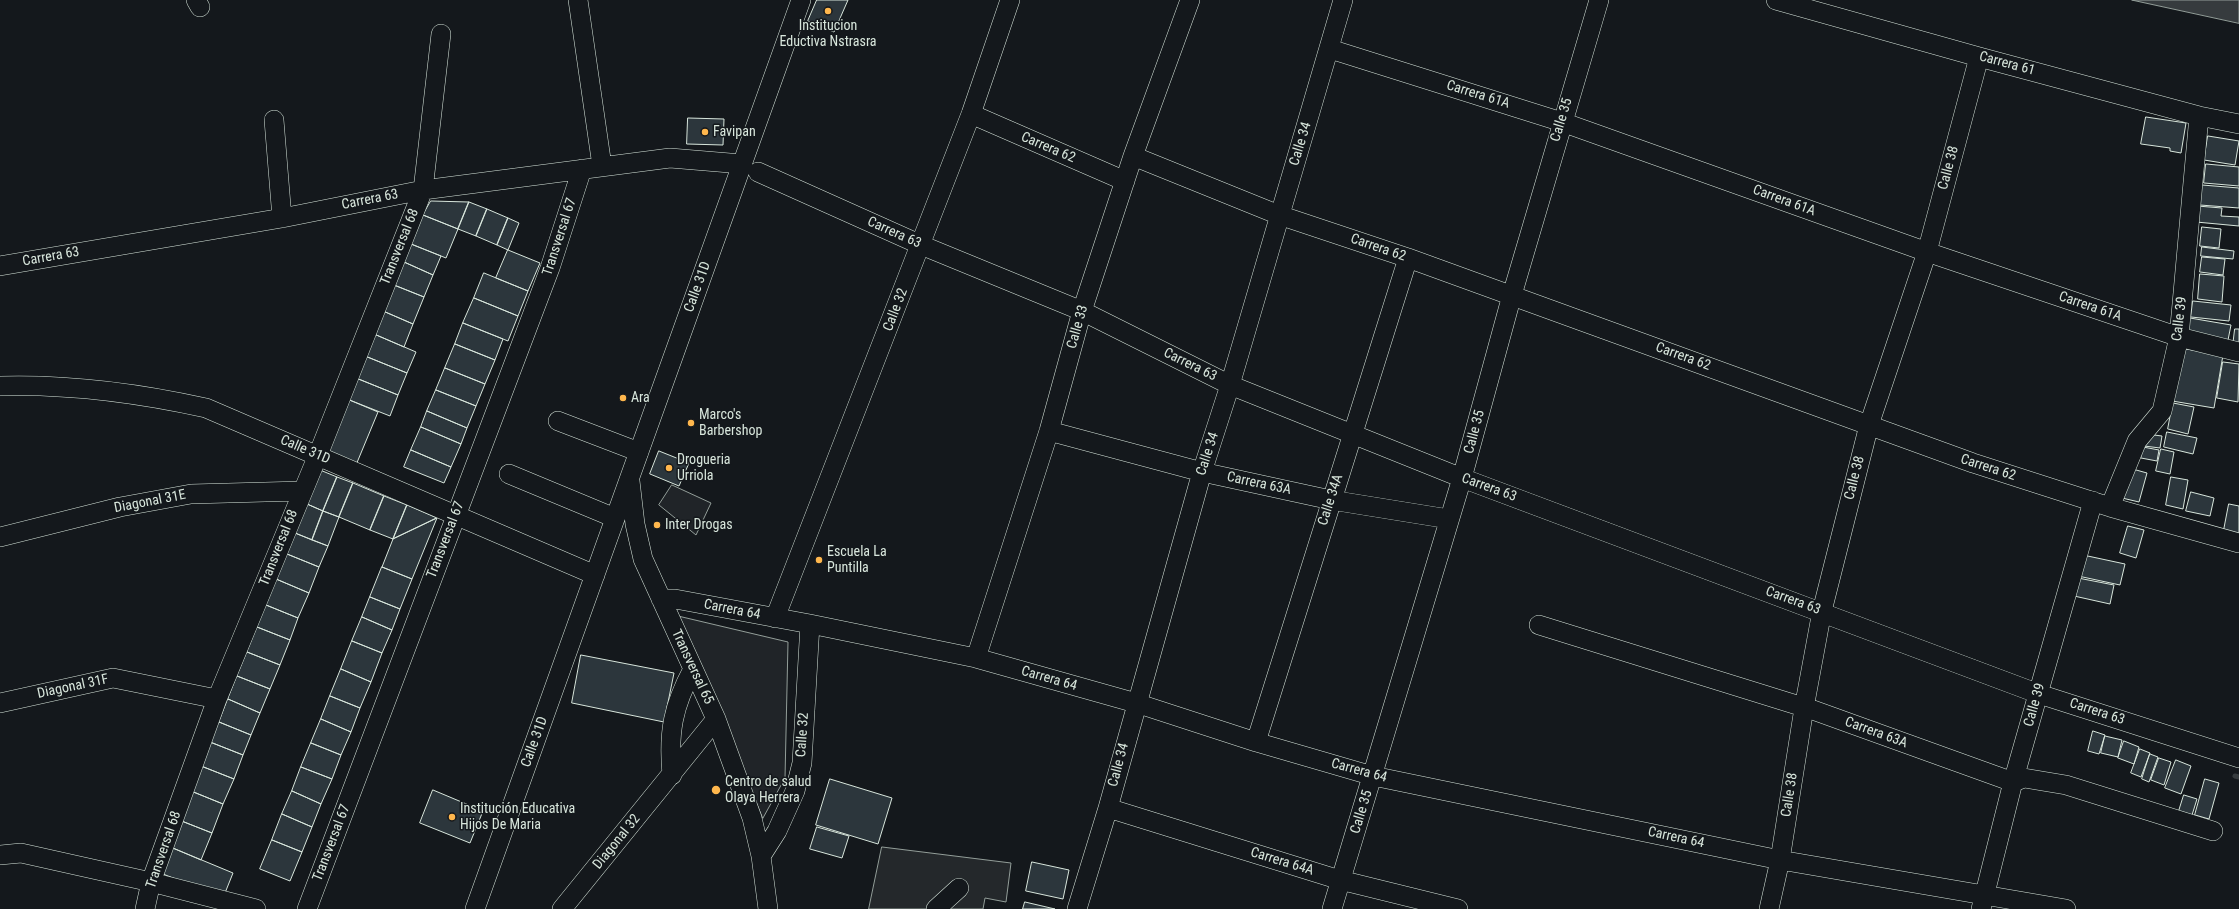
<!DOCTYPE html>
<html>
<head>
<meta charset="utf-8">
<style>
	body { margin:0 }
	canvas { display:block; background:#14181c }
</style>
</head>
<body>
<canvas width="2239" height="909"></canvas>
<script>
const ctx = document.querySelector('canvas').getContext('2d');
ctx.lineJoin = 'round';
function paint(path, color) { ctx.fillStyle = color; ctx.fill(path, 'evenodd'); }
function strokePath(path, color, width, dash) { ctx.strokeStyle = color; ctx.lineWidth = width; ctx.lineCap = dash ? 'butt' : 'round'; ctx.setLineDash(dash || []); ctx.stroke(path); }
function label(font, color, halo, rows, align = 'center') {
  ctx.font = font + ' "Roboto Condensed",sans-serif'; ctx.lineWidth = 3; ctx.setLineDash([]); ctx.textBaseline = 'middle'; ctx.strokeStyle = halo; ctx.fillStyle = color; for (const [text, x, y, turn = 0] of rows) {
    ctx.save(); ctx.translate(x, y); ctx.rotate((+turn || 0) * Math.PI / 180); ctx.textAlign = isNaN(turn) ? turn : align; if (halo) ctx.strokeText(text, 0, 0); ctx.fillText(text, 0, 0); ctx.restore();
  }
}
const green = new Path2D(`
	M672,485L711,503L696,535L659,505Z
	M678,616L788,642L785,778L763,818Z`);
const parking = new Path2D(`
	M882,847L1011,863L1006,902L985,898L983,909H869Z`);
const water = new Path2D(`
	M2132,0H2239V23Z`);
const stream = new Path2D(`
	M2235,776L2239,777`);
const building = new Path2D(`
	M817,0H848L834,32L808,21Z
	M2146,117L2186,123L2181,153L2170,151V148L2141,144Z
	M688,118L724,119L723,145L687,144Z
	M2208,136L2239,141L2235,165L2204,160Z
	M2206,164L2239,167V186L2204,183Z
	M2202,185L2239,188V208L2200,205Z
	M431,201L469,202L458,229L423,215Z
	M469,202L487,209L476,236L458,229Z
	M2197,206L2222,208L2221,216L2239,217V226L2196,222Z
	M487,209L508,218L497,245L476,236Z
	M423,215L458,229L446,258L411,244Z
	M508,218L519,223L508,250L497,245Z
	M2202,227L2221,229L2219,248L2200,246Z
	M411,244L441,256L433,275L404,262Z
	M2202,247L2234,251L2233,259L2201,256Z
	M508,250L540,263L528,291L496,278Z
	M2202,257L2225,259L2223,275L2200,272Z
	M404,262L433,275L424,297L394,285Z
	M484,273L528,291L518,316L474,298Z
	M2200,274L2224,276L2222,302L2198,299Z
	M394,285L424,297L413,324L383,311Z
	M474,298L518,316L508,341L463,323Z
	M2193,301L2231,305L2229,321L2191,317Z
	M383,311L413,324L404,347L374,334Z
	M2190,318L2231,325L2228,340L2188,333Z
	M463,323L503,339L495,360L455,344Z
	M2235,329H2239V347L2233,346Z
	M374,334L416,352L407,373L365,356Z
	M455,344L495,360L485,384L445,368Z
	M2180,348L2223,355L2214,408L2172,401Z
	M365,356L407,373L398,395L356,378Z
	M2223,362L2239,364L2238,402L2217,398Z
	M445,368L485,384L476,406L436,390Z
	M356,378L398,395L390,416L347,399Z
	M436,390L476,406L467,428L427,411Z
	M347,399L378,412L356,465L324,448Z
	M2173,403L2194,407L2188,434L2168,429Z
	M427,411L467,428L461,444L421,427Z
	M421,427L461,444L451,467L411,450Z
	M2167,432L2197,438L2193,454L2164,447Z
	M2146,434L2162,436L2160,448L2144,446Z
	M2143,447L2159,450L2157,461L2141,458Z
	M2161,449L2174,452L2170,474L2156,471Z
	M411,450L451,467L444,483L404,467Z
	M659,451L689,463L679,486L650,474Z
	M2129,468L2147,473L2139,502L2122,498Z
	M320,470L337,477L323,511L307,504Z
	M337,477L353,483L339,517L323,511Z
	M2171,477L2188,480L2183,509L2166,505Z
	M353,483L384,496L370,530L339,517Z
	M2191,492L2214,498L2210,516L2186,511Z
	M384,496L407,505L393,539L370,530Z
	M307,504L323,511L312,540L295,533Z
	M2229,504L2239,506V534L2224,530Z
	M407,505L437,518L393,539Z
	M323,511L339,517L328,546L312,540Z
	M437,518L412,579L382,567L393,539Z
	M2128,526L2144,530L2136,558L2120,553Z
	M295,533L328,546L319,567L287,554Z
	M287,554L319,567L309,593L276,579Z
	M2083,555L2125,564L2120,585L2078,576Z
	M382,567L412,579L400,609L370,597Z
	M2078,578L2114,585L2110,604L2074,596Z
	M276,579L309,593L298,618L266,605Z
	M370,597L400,609L392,630L362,617Z
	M266,605L298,618L290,640L257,627Z
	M362,617L392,630L382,653L352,641Z
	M257,627L290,640L280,665L247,652Z
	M352,641L382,653L371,682L341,669Z
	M247,652L280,665L270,689L237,676Z
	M581,655L674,673L664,722L572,703Z
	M341,669L371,682L360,708L330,696Z
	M237,676L270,689L260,713L228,699Z
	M330,696L360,708L351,732L321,719Z
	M228,699L260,713L251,735L219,722Z
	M321,719L351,732L341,755L311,743Z
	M219,722L251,735L243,755L210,742Z
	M2093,731L2105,735L2099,754L2088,751Z
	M2105,736L2122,740L2118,757L2101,753Z
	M2124,741L2139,747L2134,764L2118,758Z
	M210,742L243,755L234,779L201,766Z
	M311,743L341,755L332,779L301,767Z
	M2140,749L2150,753L2141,777L2131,773Z
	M2150,754L2158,757L2149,782L2142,779Z
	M2159,758L2171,762L2164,785L2151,780Z
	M2176,760L2191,766L2181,794L2165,788Z
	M201,766L234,779L223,804L191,791Z
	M301,767L332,779L321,804L292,791Z
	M830,779L892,798L878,844L816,825Z
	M2205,779L2219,783L2209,819L2195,815Z
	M433,790L483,811L470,843L420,823Z
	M191,791L223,804L212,833L179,820Z
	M292,791L321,804L312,827L282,814Z
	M2184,795L2197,799L2192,815L2179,811Z
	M282,814L312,827L302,852L272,840Z
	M179,820L212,833L201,860L168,846Z
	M817,827L849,836L842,858L810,849Z
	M272,840L302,852L290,881L260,869Z
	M168,846L233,873L223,898L158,872Z
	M1032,862L1069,870L1063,899L1026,891Z
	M1025,902L1055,909H1023Z`);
const minor = new Path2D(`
	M196,0L200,7
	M578,0L602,166
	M1776,0L1979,57L2199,116L2239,124
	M1330,49L1562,122L1927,252L2179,337L2239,352
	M971,114L1125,181
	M274,120L282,218
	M1133,156L1279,215L1408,258L1973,463L2110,507L2239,543
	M758,172L921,245L1082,311L1230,385L1462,478L2039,694L2239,758
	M0,266L282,218L423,190L670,158L742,164
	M0,386C69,384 138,393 206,408L595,575
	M558,421L639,452
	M1049,431L1202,472L1331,500L1449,519
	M509,474L615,518
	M630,481L635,524L643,559L716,719L752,818L761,856L768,909
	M2110,507L2137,441L2162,411L2179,337L2199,116
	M0,537L120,507L191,494L302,491
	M661,599H675L810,624L976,658L1136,703L1256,742L1373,776L1780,860L2066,909
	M775,618L971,114L1010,0
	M1539,625L1813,710L2013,782L2024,778L2066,785L2213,831
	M976,658L1049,431L1082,311L1133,156L1190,0
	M0,703L113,678L217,699
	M1256,742L1408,258
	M672,775C668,732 673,706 693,669
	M1108,808L1340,880L1458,909
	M0,855L21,853L151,882L256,909
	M761,856L777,831L795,791L802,763L810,624
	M145,909L151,882L217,699L318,455L423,190L441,34
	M307,909L550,268L582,169
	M475,909L801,0
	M562,909L716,719
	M936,909L959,888
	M1077,909L1108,808L1202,472L1230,385L1343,0
	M1332,909L1462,478L1512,295L1599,0
	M1769,909L1780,860L1804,708L1822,611L1869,425L1927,252L1979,57
	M1981,909L2013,782L2093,501`);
const markers = [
	[828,11,4,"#ffb74d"],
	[705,132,4,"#ffb74d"],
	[623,398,4,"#ffb74d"],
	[691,423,4,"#ffb74d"],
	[669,468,4,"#ffb74d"],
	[657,525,4,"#ffb74d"],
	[819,560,4,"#ffb74d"],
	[716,790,5,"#ffb74d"],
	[452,817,4,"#ffb74d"]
];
const poiNames = [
	["Institucion",828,26,"center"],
	["Eductiva Nstrasra",828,42,"center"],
	["Favipan",713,132],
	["Ara",631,398],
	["Marco's",699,415],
	["Barbershop",699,431],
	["Drogueria",677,460],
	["Urriola",677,476],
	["Inter Drogas",665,525],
	["Escuela La",827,552],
	["Puntilla",827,568],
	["Centro de salud",725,782],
	["Olaya Herrera",725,798],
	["Institución Educativa",460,809],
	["Hijos De Maria",460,825]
];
const streetNames = [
	["Carrera 61",2007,64,15],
	["Carrera 61A",1478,95,17],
	["Calle 35",1562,120,-73],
	["Calle 34",1301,144,-73],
	["Carrera 62",1048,148,23],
	["Calle 38",1949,168,-75],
	["Carrera 63",370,200,-11],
	["Carrera 61A",1784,201,20],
	["Carrera 63",894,233,24],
	["Transversal 67",560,237,-72],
	["Transversal 68",400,247,-68],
	["Carrera 62",1378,248,19],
	["Carrera 63",51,257,-10],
	["Calle 31D",698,287,-70],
	["Carrera 61A",2090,307,19],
	["Calle 32",896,310,-69],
	["Calle 39",2180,319,-83],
	["Calle 33",1078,327,-74],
	["Carrera 62",1683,357,20],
	["Carrera 63",1190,365,26],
	["Calle 35",1475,432,-75],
	["Calle 31D",305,450,23],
	["Calle 34",1208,454,-72],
	["Carrera 62",1988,468,18],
	["Calle 38",1855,478,-76],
	["Carrera 63A",1259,484,12],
	["Carrera 63",1489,488,20],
	["Calle 34A",1331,500,-72],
	["Diagonal 31E",150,502,-11],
	["Transversal 67",446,540,-69],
	["Transversal 68",279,548,-68],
	["Carrera 63",1793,601,20],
	["Carrera 64",732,610,11],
	["Transversal 65",692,667,65],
	["Carrera 64",1049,679,16],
	["Diagonal 31F",73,687,-12],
	["Calle 39",2035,705,-74],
	["Carrera 63",2097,712,18],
	["Carrera 63A",1876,733,20],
	["Calle 32",803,735,-86],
	["Calle 31D",535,742,-70],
	["Calle 34",1119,765,-75],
	["Carrera 64",1359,771,15],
	["Calle 38",1790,795,-81],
	["Calle 35",1362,812,-73],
	["Carrera 64",1676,838,12],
	["Diagonal 32",617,842,-51],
	["Transversal 67",332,843,-69],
	["Transversal 68",164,850,-71],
	["Carrera 64A",1282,862,17]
];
paint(green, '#202428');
strokePath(green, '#939e99', 1);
paint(parking, '#24282b');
strokePath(parking, '#939e99', 1);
paint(water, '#363b3e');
strokePath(water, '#939e99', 1);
strokePath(stream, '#363b3e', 5);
paint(building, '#2c363c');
strokePath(building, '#d8e6dc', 1);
strokePath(minor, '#d8e6dc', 20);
strokePath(minor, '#14181c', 19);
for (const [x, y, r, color] of markers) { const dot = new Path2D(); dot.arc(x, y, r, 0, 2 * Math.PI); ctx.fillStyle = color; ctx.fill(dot); strokePath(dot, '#14181c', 1.5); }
label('14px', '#d8e6dc', '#14181c', poiNames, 'left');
label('14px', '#d8e6dc', '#14181c', streetNames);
</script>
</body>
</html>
